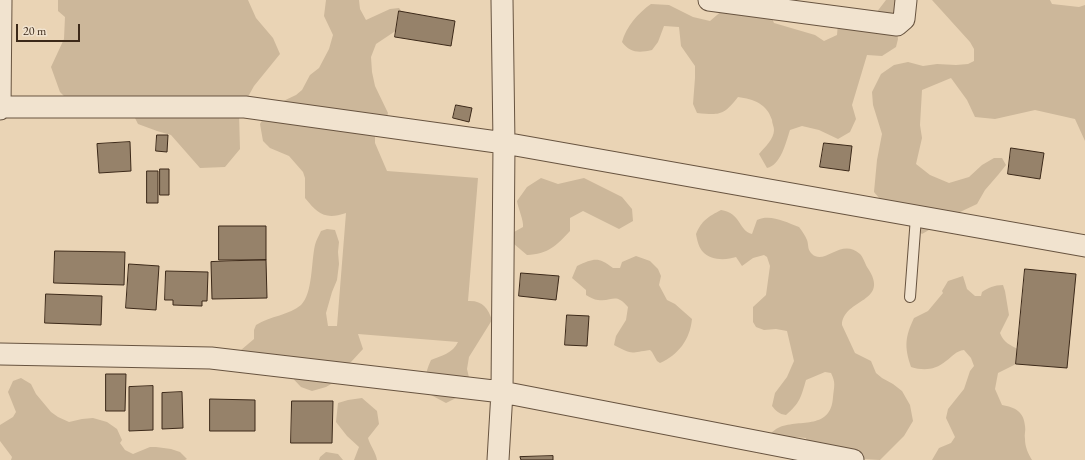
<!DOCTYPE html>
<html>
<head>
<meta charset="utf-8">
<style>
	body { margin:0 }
	#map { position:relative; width:1085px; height:460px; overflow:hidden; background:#ead4b5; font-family:"EB Garamond",serif }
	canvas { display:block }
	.scale { position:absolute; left:16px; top:24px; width:64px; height:18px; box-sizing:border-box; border:2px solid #3c2919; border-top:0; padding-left:5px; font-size:12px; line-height:14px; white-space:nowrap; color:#3c2919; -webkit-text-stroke:3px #f1e3cf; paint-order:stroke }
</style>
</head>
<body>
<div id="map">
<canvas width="1085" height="460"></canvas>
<div class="scale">20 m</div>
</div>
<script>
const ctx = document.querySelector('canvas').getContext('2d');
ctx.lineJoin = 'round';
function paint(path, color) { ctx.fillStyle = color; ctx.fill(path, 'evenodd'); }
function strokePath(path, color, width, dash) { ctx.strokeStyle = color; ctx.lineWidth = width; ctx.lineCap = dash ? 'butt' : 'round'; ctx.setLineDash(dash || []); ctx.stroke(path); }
const green = new Path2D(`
	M58,0H248L256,18L273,38L280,54L254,86L239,113L240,149L225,167L200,168L171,135L157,131L138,124L132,112L71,103L60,92L51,67L64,39L65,17L58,11Z
	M326,0H359L360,9L366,20L390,9L399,8L408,20L403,26L376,44L371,57L372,72L375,86L388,113L385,124L375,135V143L387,171L478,178L468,301C482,300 488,308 492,320L469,357L467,369L470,382L464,394L446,403L431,395C425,380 424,375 431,360C441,356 453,353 458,342L358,334L363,349L351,362L346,365L338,380L326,387L312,391L301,387L283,368L250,364L241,350L254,339V330L256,325C270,316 290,315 301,305C313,293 311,262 315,245C316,240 319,236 321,231L327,229L335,230L339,242L338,252L339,264L337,280L332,292L326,313L328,326H337L346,213C325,220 318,214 305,198V178L303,172L289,156L270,148L263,141L260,124L266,114L275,105L296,95L302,90L310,75L319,68L329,49L333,35L324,16Z
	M886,0H896V25L898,39L896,47L882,56L867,55L852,105L856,119L850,132L838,139L819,130L802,126L790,130C786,142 781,165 767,168L759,154C765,147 774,139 774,130C774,127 772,123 772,120C767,104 754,99 738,97C723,116 720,115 697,113L693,104L695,78V66L681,46L679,27L664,26L658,42L652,50C639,53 630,53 622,42C626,27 638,13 651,4L669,5L693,17L710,21L724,9L767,7L774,23L815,35L824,41L837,35L838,23L876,13Z
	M932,0H1050L1052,4L1079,7L1085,5V141L1075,119L1035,110L995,119L975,117L967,100L951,78L922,90L920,125L922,138L916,164L930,175L949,183L969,177L982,165L994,158H1002L1006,165L998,175L985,190L977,204L960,212L922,234L886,206L874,192L877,160L882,134L873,105L872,92L881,74L894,65L908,62L923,66L937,64L956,65L968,64L974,61V49L970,42Z
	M541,178L558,184L584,178L622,197L632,209L633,221L619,229L583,211L570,218V231C556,246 548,254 527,255L514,244V232L523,227C524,221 518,208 517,201L527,187Z
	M721,210C741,213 739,231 752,234L757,220C771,214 785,222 799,227C802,231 805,235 807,240C809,246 807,249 812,254C825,266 841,237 860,254C863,257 865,263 867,267C892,303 843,298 842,325L855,353L871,361L876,373L882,378L893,384L902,391L910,405L913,421L904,436L880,460L811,456L806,438L794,437L792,447L767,437C771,433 775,429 780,427C801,419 831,430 833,397C834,386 836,383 831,373L825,372L806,380C801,397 800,403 786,415C779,414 776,411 772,406L775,393L787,377L794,361L787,331L776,329L764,330L756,327L753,322V307L766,295L770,266L767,257L764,255L753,258L742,266L736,257C727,260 711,261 703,252C699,248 697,240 696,234C702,220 708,217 721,210Z
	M636,256L650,261L658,269L661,276L659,285L667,300L675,304L692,319C690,340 678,355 660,363L657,361L652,352L650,350C629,353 633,355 614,345L616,336L626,320L628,307C615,292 613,302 598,300C594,300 590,297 586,295V290L572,278L577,266C595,258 598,257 613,268H620L622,262Z
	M963,276L967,289L975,296H981L982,292C988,288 994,285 1003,285L1005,291L1009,315L1000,333C1004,343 1010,345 1020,350V362L998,373L995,389L1002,405C1015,407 1024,412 1025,426C1026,430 1024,435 1025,439C1025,447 1028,453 1032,460H932L939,448L951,443L955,437L946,418L948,409L964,389L970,371L974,366L971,358L964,350C956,351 953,356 946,361C935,370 924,371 911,367C904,347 905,337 914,318L928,311L943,293L942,291L948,281Z
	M21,378L31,384L36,394L51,412L58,417L69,422L82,419L93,418L107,422L117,429L122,440L120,443L125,450L133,454L150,447H156L171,449L180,452L187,459L185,460H11L12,457L0,441V425L13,417L16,412L8,392L13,381Z
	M362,398L377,411L379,424L368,438C370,445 376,453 377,460H354L359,447L347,436L336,422L338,403L348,400Z
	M326,452L338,454L343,460H319L320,457Z`);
const building = new Path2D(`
	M399,11L455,21L451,46L395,37Z
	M456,105L472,108L469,122L453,118Z
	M157,135H168L167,152L156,151Z
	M130,142L131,171L99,173L97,144Z
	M824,143L852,146L849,171L820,167Z
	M1011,148L1044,153L1040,179L1008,174Z
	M160,169H169V195H160Z
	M147,171H158V203H147Z
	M219,226H266V260H219Z
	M55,251L125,252L124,285L54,283Z
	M266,260L267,298L212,299L211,262Z
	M129,264L159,266L156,310L126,308Z
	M1025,269L1076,274L1067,368L1016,364Z
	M166,271L208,272L207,301H202V306L173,305V300H165Z
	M521,273L559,276L556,300L519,296Z
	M46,294L102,296L101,325L45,323Z
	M567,315L589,316L587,346L565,345Z
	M106,374H126L125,411H106Z
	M153,386V430L129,431V387Z
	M182,392L183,428L162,429V393Z
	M210,399L255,400V431H210Z
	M292,401H333L332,443H291Z
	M553,456V460H521L520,457Z`);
const service = new Path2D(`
	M910,297L916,217`);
const minor = new Path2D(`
	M709,0L897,25L904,19L906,0
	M0,107H245L504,143L1085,246
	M0,109L1,0
	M0,354L211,358L502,392L853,460
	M498,460L502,392L504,143L502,0`);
paint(green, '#ccb79a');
paint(building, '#96826a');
strokePath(building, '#3c2919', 1);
strokePath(service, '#685440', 12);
strokePath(minor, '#685440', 23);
strokePath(service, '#f1e3cf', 10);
strokePath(minor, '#f1e3cf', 21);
</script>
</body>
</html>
